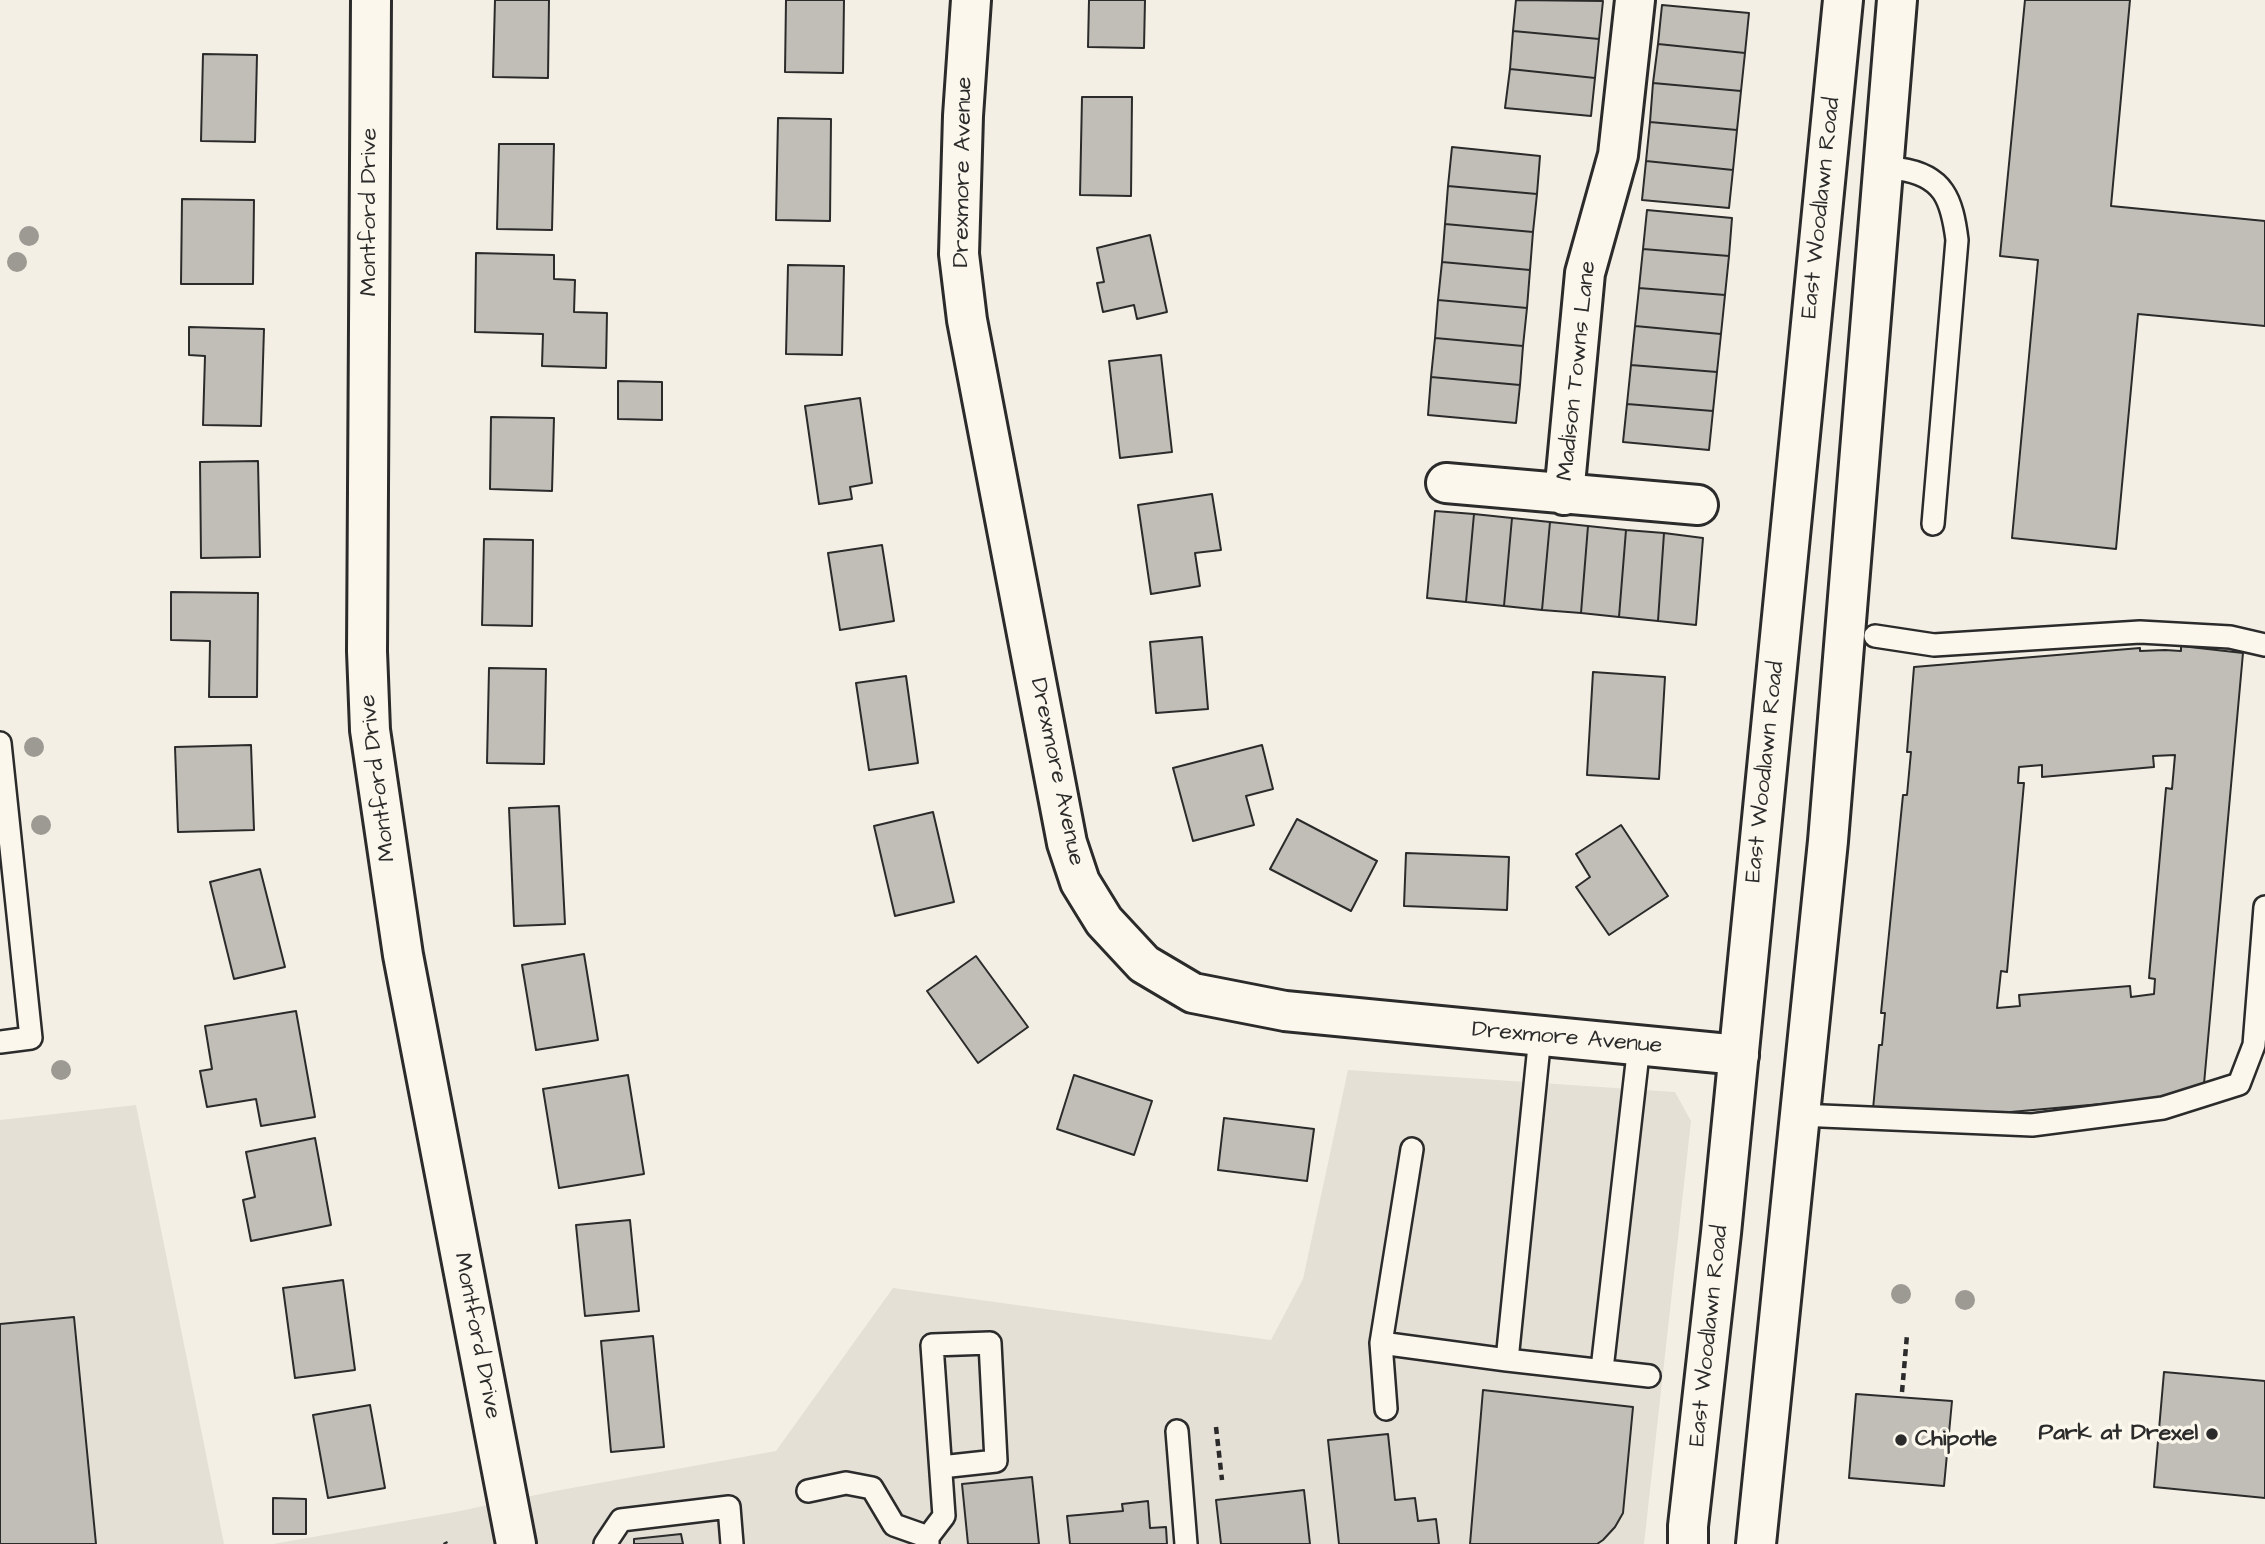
<!DOCTYPE html>
<html>
<head>
<meta charset="utf-8">
<style>
	body { margin:0 }
	canvas { display:block; background:#f3efe4 }
</style>
</head>
<body>
<canvas width="2265" height="1544"></canvas>
<script>
const ctx = document.querySelector('canvas').getContext('2d');
ctx.lineJoin = 'round';
function paint(path, color) { ctx.fillStyle = color; ctx.fill(path, 'evenodd'); }
function strokePath(path, color, width, dash) { ctx.strokeStyle = color; ctx.lineWidth = width; ctx.lineCap = dash ? 'butt' : 'round'; ctx.setLineDash(dash || []); ctx.stroke(path); }
function label(font, color, halo, rows, align = 'center') {
  ctx.font = font + ' "Architects Daughter",sans-serif'; ctx.lineWidth = 7; ctx.setLineDash([]); ctx.textBaseline = 'middle'; ctx.strokeStyle = halo; ctx.fillStyle = color; for (const [text, x, y, turn = 0] of rows) {
    ctx.save(); ctx.translate(x, y); ctx.rotate((+turn || 0) * Math.PI / 180); ctx.textAlign = isNaN(turn) ? turn : align; if (halo) ctx.strokeText(text, 0, 0); ctx.fillText(text, 0, 0); ctx.restore();
  }
}
const built = new Path2D(`
	M1348,1070L1675,1092L1691,1121L1644,1544H273L455,1512L555,1491L776,1451L893,1288L1271,1340L1303,1279Z
	M136,1105L224,1544H0V1120Z`);
const building = new Path2D(`
	M495,0H549L548,78L493,77Z
	M786,0H844L843,73L785,72Z
	M1089,0H1145L1144,48L1088,47Z
	M1516,0L1603,1L1599,39L1513,31Z
	M2025,0H2130L2111,206L2265,221V326L2138,314L2116,549L2012,538L2038,260L2000,256Z
	M1662,5L1749,13L1745,53L1658,44Z
	M1513,31L1599,39L1595,78L1510,69Z
	M1658,44L1745,53L1741,91L1653,83Z
	M203,54L257,55L255,142L201,141Z
	M1510,69L1595,78L1591,116L1505,108Z
	M1653,83L1741,91L1737,130L1650,122Z
	M1082,97H1132L1131,196L1080,195Z
	M778,118L831,119L830,221L776,220Z
	M1650,122L1737,130L1733,170L1646,161Z
	M499,144H554L552,230L497,229Z
	M1452,147L1540,156L1537,194L1448,186Z
	M1646,161L1733,170L1729,208L1642,200Z
	M1448,186L1537,194L1533,232L1445,224Z
	M182,199L254,200L253,284H181Z
	M1647,210L1732,218L1729,256L1643,249Z
	M1445,224L1533,232L1530,270L1442,262Z
	M1150,235L1167,312L1137,319L1134,305L1103,312L1097,283L1104,282L1097,248Z
	M1643,249L1729,256L1725,295L1639,288Z
	M476,253L554,255V279L575,280L574,312L607,313L606,368L542,366L543,334L475,332Z
	M1442,262L1530,270L1527,308L1438,300Z
	M788,265L844,266L842,355L786,354Z
	M1639,288L1725,295L1721,334L1635,326Z
	M1438,300L1527,308L1523,346L1435,338Z
	M1635,326L1721,334L1717,372L1631,365Z
	M189,327L264,329L261,426L203,425L205,356L189,355Z
	M1435,338L1523,346L1520,385L1431,377Z
	M1161,355L1172,452L1120,458L1109,361Z
	M1631,365L1717,372L1713,411L1627,404Z
	M1431,377L1520,385L1516,423L1428,415Z
	M618,381L662,382V420L618,419Z
	M860,398L872,483L850,487L852,499L819,504L805,406Z
	M1627,404L1713,411L1709,450L1623,442Z
	M491,417L554,418L552,491L490,489Z
	M258,461L260,557L201,558L200,462Z
	M1212,494L1221,550L1195,553L1200,586L1151,594L1138,505Z
	M1435,511L1474,514L1466,602L1427,598Z
	M1474,514L1512,518L1504,606L1466,602Z
	M1512,518L1550,522L1542,610L1504,606Z
	M1550,522L1588,526L1581,613L1542,610Z
	M1588,526L1626,530L1619,617L1581,613Z
	M1626,530L1664,533L1658,621L1619,617Z
	M1664,533L1703,538L1696,625L1658,621Z
	M484,539L533,540L532,626L482,625Z
	M882,545L894,621L840,630L828,553Z
	M171,592L258,593L257,697H209L210,641L171,640Z
	M1202,637L1208,709L1156,713L1150,642Z
	M2181,646L2243,653L2203,1095L1954,1117L1873,1109L1879,1045H1882L1885,1013H1881L1903,795H1907L1911,752H1907L1914,667L2140,648V651L2165,650L2181,651ZM2175,755L2172,789L2166,788L2149,978L2155,979L2154,994L2131,997L2130,986L2019,995L2020,1006L1997,1008L2001,971L2007,972L2024,783H2018L2019,767L2042,765V777L2154,767L2153,756Z
	M489,668L546,669L544,764L487,763Z
	M1593,672L1665,677L1659,779L1587,775Z
	M906,676L918,763L869,770L856,683Z
	M251,745L254,830L178,832L175,747Z
	M1262,745L1273,789L1246,796L1254,825L1193,841L1173,768Z
	M559,806L565,924L514,926L509,808Z
	M933,812L954,902L895,916L874,826Z
	M1297,819L1377,861L1351,911L1270,869Z
	M1621,825L1668,896L1609,935L1576,887L1590,877L1576,854Z
	M1406,853L1509,857L1507,910L1404,906Z
	M260,869L285,967L234,979L210,882Z
	M584,954L598,1040L536,1050L522,965Z
	M976,956L1028,1027L978,1063L927,991Z
	M296,1011L315,1117L261,1126L256,1099L207,1107L200,1071L212,1069L205,1026Z
	M628,1075L644,1174L559,1188L543,1089Z
	M1074,1075L1152,1101L1134,1155L1057,1129Z
	M1224,1118L1314,1129L1307,1181L1218,1170Z
	M315,1138L331,1225L251,1241L243,1200L255,1197L246,1152Z
	M630,1220L639,1311L585,1316L576,1225Z
	M343,1280L355,1370L295,1378L283,1288Z
	M74,1317L96,1544H0V1324Z
	M653,1336L664,1447L611,1452L601,1341Z
	M2164,1372L2265,1381V1498L2154,1487Z
	M1483,1390L1633,1407L1623,1513L1615,1527L1603,1540L1597,1544H1470Z
	M1856,1394L1952,1401L1944,1486L1849,1478Z
	M370,1405L385,1488L328,1498L313,1415Z
	M1388,1434L1395,1500L1415,1498L1418,1521L1436,1519L1439,1544H1339L1328,1440Z
	M1032,1477L1039,1544H968L962,1484Z
	M1304,1490L1310,1544H1221L1216,1500Z
	M273,1498L306,1499V1534H273Z
	M1148,1501L1150,1528L1166,1527L1167,1544H1070L1067,1516L1123,1511L1122,1504Z
	M681,1534L683,1544H634V1539Z`);
const path = new Path2D(`
	M1902,1392L1907,1335
	M1216,1427L1222,1480
	M445,1542L446,1544`);
const lane = new Path2D(`
	M1899,169C1944,175 1952,200 1957,240L1933,524
	M1875,636L1934,645L2140,632L2230,637L2265,645
	M0,743L31,1038L0,1042
	M1540,1036L1507,1360L1649,1376
	M1799,1115L2032,1125L2163,1108L2239,1084L2254,1045L2265,907
	M1412,1149L1381,1343L1507,1360
	M1381,1343L1386,1409
	M1602,1369L1639,1045
	M1177,1431L1186,1544
	M808,1491L846,1483L872,1488L894,1525L928,1537
	M605,1544L621,1520L729,1507L732,1544
	M928,1544V1537L944,1516L932,1345L990,1343L996,1461L941,1467`);
const street = new Path2D(`
	M371,0L367,651L370,730L403,955L516,1544
	M971,0L963,116L959,254L967,320L1067,843L1080,882L1104,921L1144,964L1193,993L1285,1011L1739,1055
	M1446,483L1698,505
	M1564,495L1585,273L1618,155L1635,0`);
const primary = new Path2D(`
	M1688,1544V1526L1721,1233L1843,0
	M1756,1544L1828,841L1897,0`);
const trees = [
	[29,236],
	[17,262],
	[34,747],
	[41,825],
	[61,1070],
	[1901,1294],
	[1965,1300]
];
const markers = [
	[2212,1434,7,"#2b2b2b"],
	[1901,1440,7,"#2b2b2b"]
];
const streetNames = [
	["Drexmore Avenue",964,172,-89],
	["East Woodlawn Road",1822,208,-84],
	["Montford Drive",370,212,-90],
	["Madison Towns Lane",1578,371,-84],
	["Drexmore Avenue",1056,772,78],
	["East Woodlawn Road",1766,772,-84],
	["Montford Drive",379,778,-97],
	["Drexmore Avenue",1567,1039,5],
	["Montford Drive",476,1336,79],
	["East Woodlawn Road",1710,1336,-84]
];
const poiNames = [
	["Park at Drexel",2198,1434],
	["Chipotle",1915,1440,"left"]
];
paint(built, '#e4e0d6');
paint(building, '#c0beb6');
strokePath(building, '#2b2b2b', 2);
strokePath(lane, '#2b2b2b', 26);
strokePath(street, '#2b2b2b', 44);
strokePath(primary, '#2b2b2b', 44);
strokePath(path, '#2b2b2b', 4.5, [7, 5]);
strokePath(lane, '#fbf7ec', 21);
strokePath(street, '#fbf7ec', 38);
strokePath(primary, '#fbf7ec', 38);
ctx.fillStyle = '#9d9a94';
for (const [x, y] of trees) { ctx.beginPath(); ctx.arc(x, y, 10, 0, 2 * Math.PI); ctx.fill(); }
for (const [x, y, r, color] of markers) { const dot = new Path2D(); dot.arc(x, y, r, 0, 2 * Math.PI); ctx.fillStyle = color; ctx.fill(dot); strokePath(dot, '#fbf7ec', 2.5); }
label('23px', '#2b2b2b', '#fbf7ec', streetNames);
label('bold 23px', '#2b2b2b', '#fbf7ec', poiNames, 'right');
</script>
</body>
</html>
